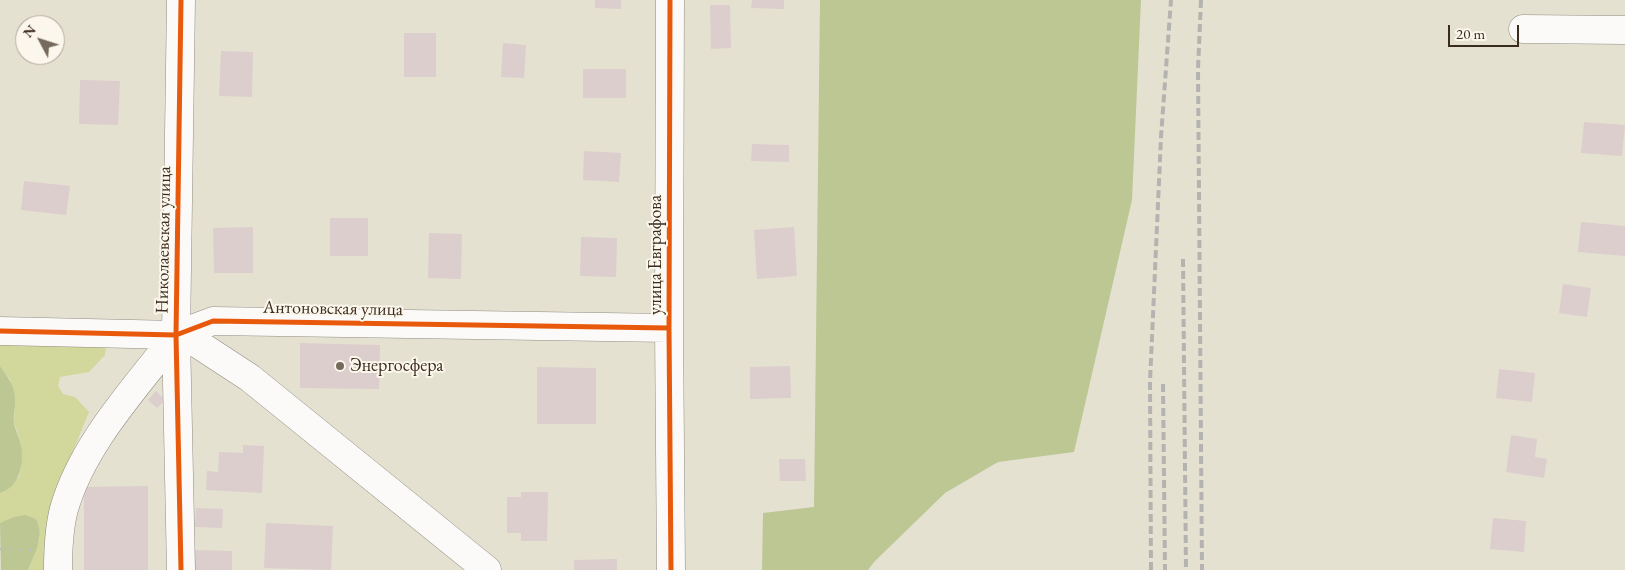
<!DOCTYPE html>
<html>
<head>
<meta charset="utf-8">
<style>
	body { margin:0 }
	#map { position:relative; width:1625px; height:570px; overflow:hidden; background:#e5e1d1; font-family:"EB Garamond",serif }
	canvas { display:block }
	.north { position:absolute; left:15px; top:15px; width:50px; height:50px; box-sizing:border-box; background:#fbf7ec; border:1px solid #aea59a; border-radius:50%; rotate:310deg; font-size:14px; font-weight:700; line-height:20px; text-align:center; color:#3b2a1e }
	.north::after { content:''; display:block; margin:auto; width:18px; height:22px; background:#766a5d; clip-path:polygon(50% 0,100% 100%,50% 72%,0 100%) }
	.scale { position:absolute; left:1448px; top:25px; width:71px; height:22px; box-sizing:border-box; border:2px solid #3b2a1e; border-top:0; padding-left:6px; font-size:15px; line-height:18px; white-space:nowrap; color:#3b2a1e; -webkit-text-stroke:4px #fbf7ec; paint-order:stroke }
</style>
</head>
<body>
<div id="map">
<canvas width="1625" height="570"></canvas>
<div class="north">N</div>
<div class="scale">20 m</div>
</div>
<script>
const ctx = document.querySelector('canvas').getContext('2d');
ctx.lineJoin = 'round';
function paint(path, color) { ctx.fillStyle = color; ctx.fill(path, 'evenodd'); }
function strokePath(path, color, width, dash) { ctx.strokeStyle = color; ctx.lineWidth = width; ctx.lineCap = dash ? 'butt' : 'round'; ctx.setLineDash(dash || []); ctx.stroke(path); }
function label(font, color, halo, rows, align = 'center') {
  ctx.font = font + ' "EB Garamond",serif'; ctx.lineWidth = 4; ctx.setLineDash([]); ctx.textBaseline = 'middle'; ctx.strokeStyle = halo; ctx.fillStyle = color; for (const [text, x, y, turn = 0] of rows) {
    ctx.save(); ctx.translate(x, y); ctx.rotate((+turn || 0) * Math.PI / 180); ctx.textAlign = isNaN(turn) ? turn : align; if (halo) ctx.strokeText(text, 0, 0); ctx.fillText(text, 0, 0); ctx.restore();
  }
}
const green = new Path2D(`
	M0,344H106L105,355L89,372L60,377L58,386L63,394L75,397L89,412L69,461L47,570H28L40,539L36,519C16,512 17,519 0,523V493L4,492L19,477L21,467V443L14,422L15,400L10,379L0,366Z`);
const forest = new Path2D(`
	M820,0H1141L1132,200L1074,452L998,462L945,493L874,562L868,570H762L763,513L814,507Z
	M0,366C9,378 16,388 15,404C15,410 13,417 14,423C15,429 18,435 20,441C25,460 21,487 0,493Z
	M25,515L36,519C45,538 35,552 28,570H1L0,523L14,517Z`);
const building = new Path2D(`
	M595,0H621V9L595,8Z
	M752,0H784V9L751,8Z
	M710,5H730L731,48L711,49Z
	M404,33H436V77H404Z
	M503,43L526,45L524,78L501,77Z
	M221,51L253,52L252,97L219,96Z
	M583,69H626V98H583Z
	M80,80L120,81L118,125L79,124Z
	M1584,122L1625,125L1622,156L1581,153Z
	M752,144L789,145V162L751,161Z
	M584,151L621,153L619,182L583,180Z
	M24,181L70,186L66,215L21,210Z
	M330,218H368V256H330Z
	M1581,222L1625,226V256L1578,252Z
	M253,227V273H214L213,228Z
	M794,227L797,276L757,279L754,230Z
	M429,233L462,234L461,279L428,278Z
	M581,237L617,238L616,277L580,276Z
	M1563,284L1591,288L1587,317L1559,313Z
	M300,343L380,345L379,389L300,388Z
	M790,366L791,398L750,399V367Z
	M537,367L596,368V424H537Z
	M1499,369L1535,373L1532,402L1496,398Z
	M156,391L165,400L157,408L148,400Z
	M1511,435L1537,439L1535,457L1547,459L1544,478L1506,472Z
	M243,445L264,446L262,493L206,490L207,471L218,472L219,452L243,453Z
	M779,459H805L806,481H780Z
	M148,486V570H84V487Z
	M521,492H548L547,541H521V533H507V497H521Z
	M196,508L223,509L222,528L195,527Z
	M1493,518L1526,521L1524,552L1490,549Z
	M266,523L333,526L331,570L264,568Z
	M195,550L232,551V570H195Z
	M617,559V570H574V560Z`);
const path = new Path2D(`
	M0,549L34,550`);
const minor = new Path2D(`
	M670,0L669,328L671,570
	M1523,29L1625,30
	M0,331L176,335L213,321L669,328
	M176,335L198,344L250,378L487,570
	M58,570C58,550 59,528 64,509C83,443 135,389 176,335
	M181,570L176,335L181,0`);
const rail = new Path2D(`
	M1201,0L1198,69L1202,570
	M1183,259L1186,570
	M1163,384L1165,570
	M1151,570L1150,382L1161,137L1171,0`);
const cycleway = new Path2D(`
	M670,0L669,328L671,570
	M0,331L176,335L213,321L669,328
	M181,570L176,335L181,0`);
const markers = [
	[340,366,5,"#766a5d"]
];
const streetNames = [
	["Николаевская улица",164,240,-89],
	["улица Евграфова",656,255,-90],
	["Антоновская улица",333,309,1]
];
const poiNames = [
	["Энергосфера",350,366]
];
paint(green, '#d2d79c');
paint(forest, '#bcc794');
paint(building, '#dbcecd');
strokePath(minor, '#918c82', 29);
strokePath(path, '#bebcb8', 3, [1, 4]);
strokePath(minor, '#fbfaf8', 28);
strokePath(rail, '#b5b3af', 4, [8, 4]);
strokePath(cycleway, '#e8590c', 5);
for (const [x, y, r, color] of markers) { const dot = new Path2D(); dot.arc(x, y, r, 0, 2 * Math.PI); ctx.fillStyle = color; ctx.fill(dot); strokePath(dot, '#fbf7ec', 2); }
label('18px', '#3b2a1e', '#fbf7ec', streetNames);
label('18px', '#3b2a1e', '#fbf7ec', poiNames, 'left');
</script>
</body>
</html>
